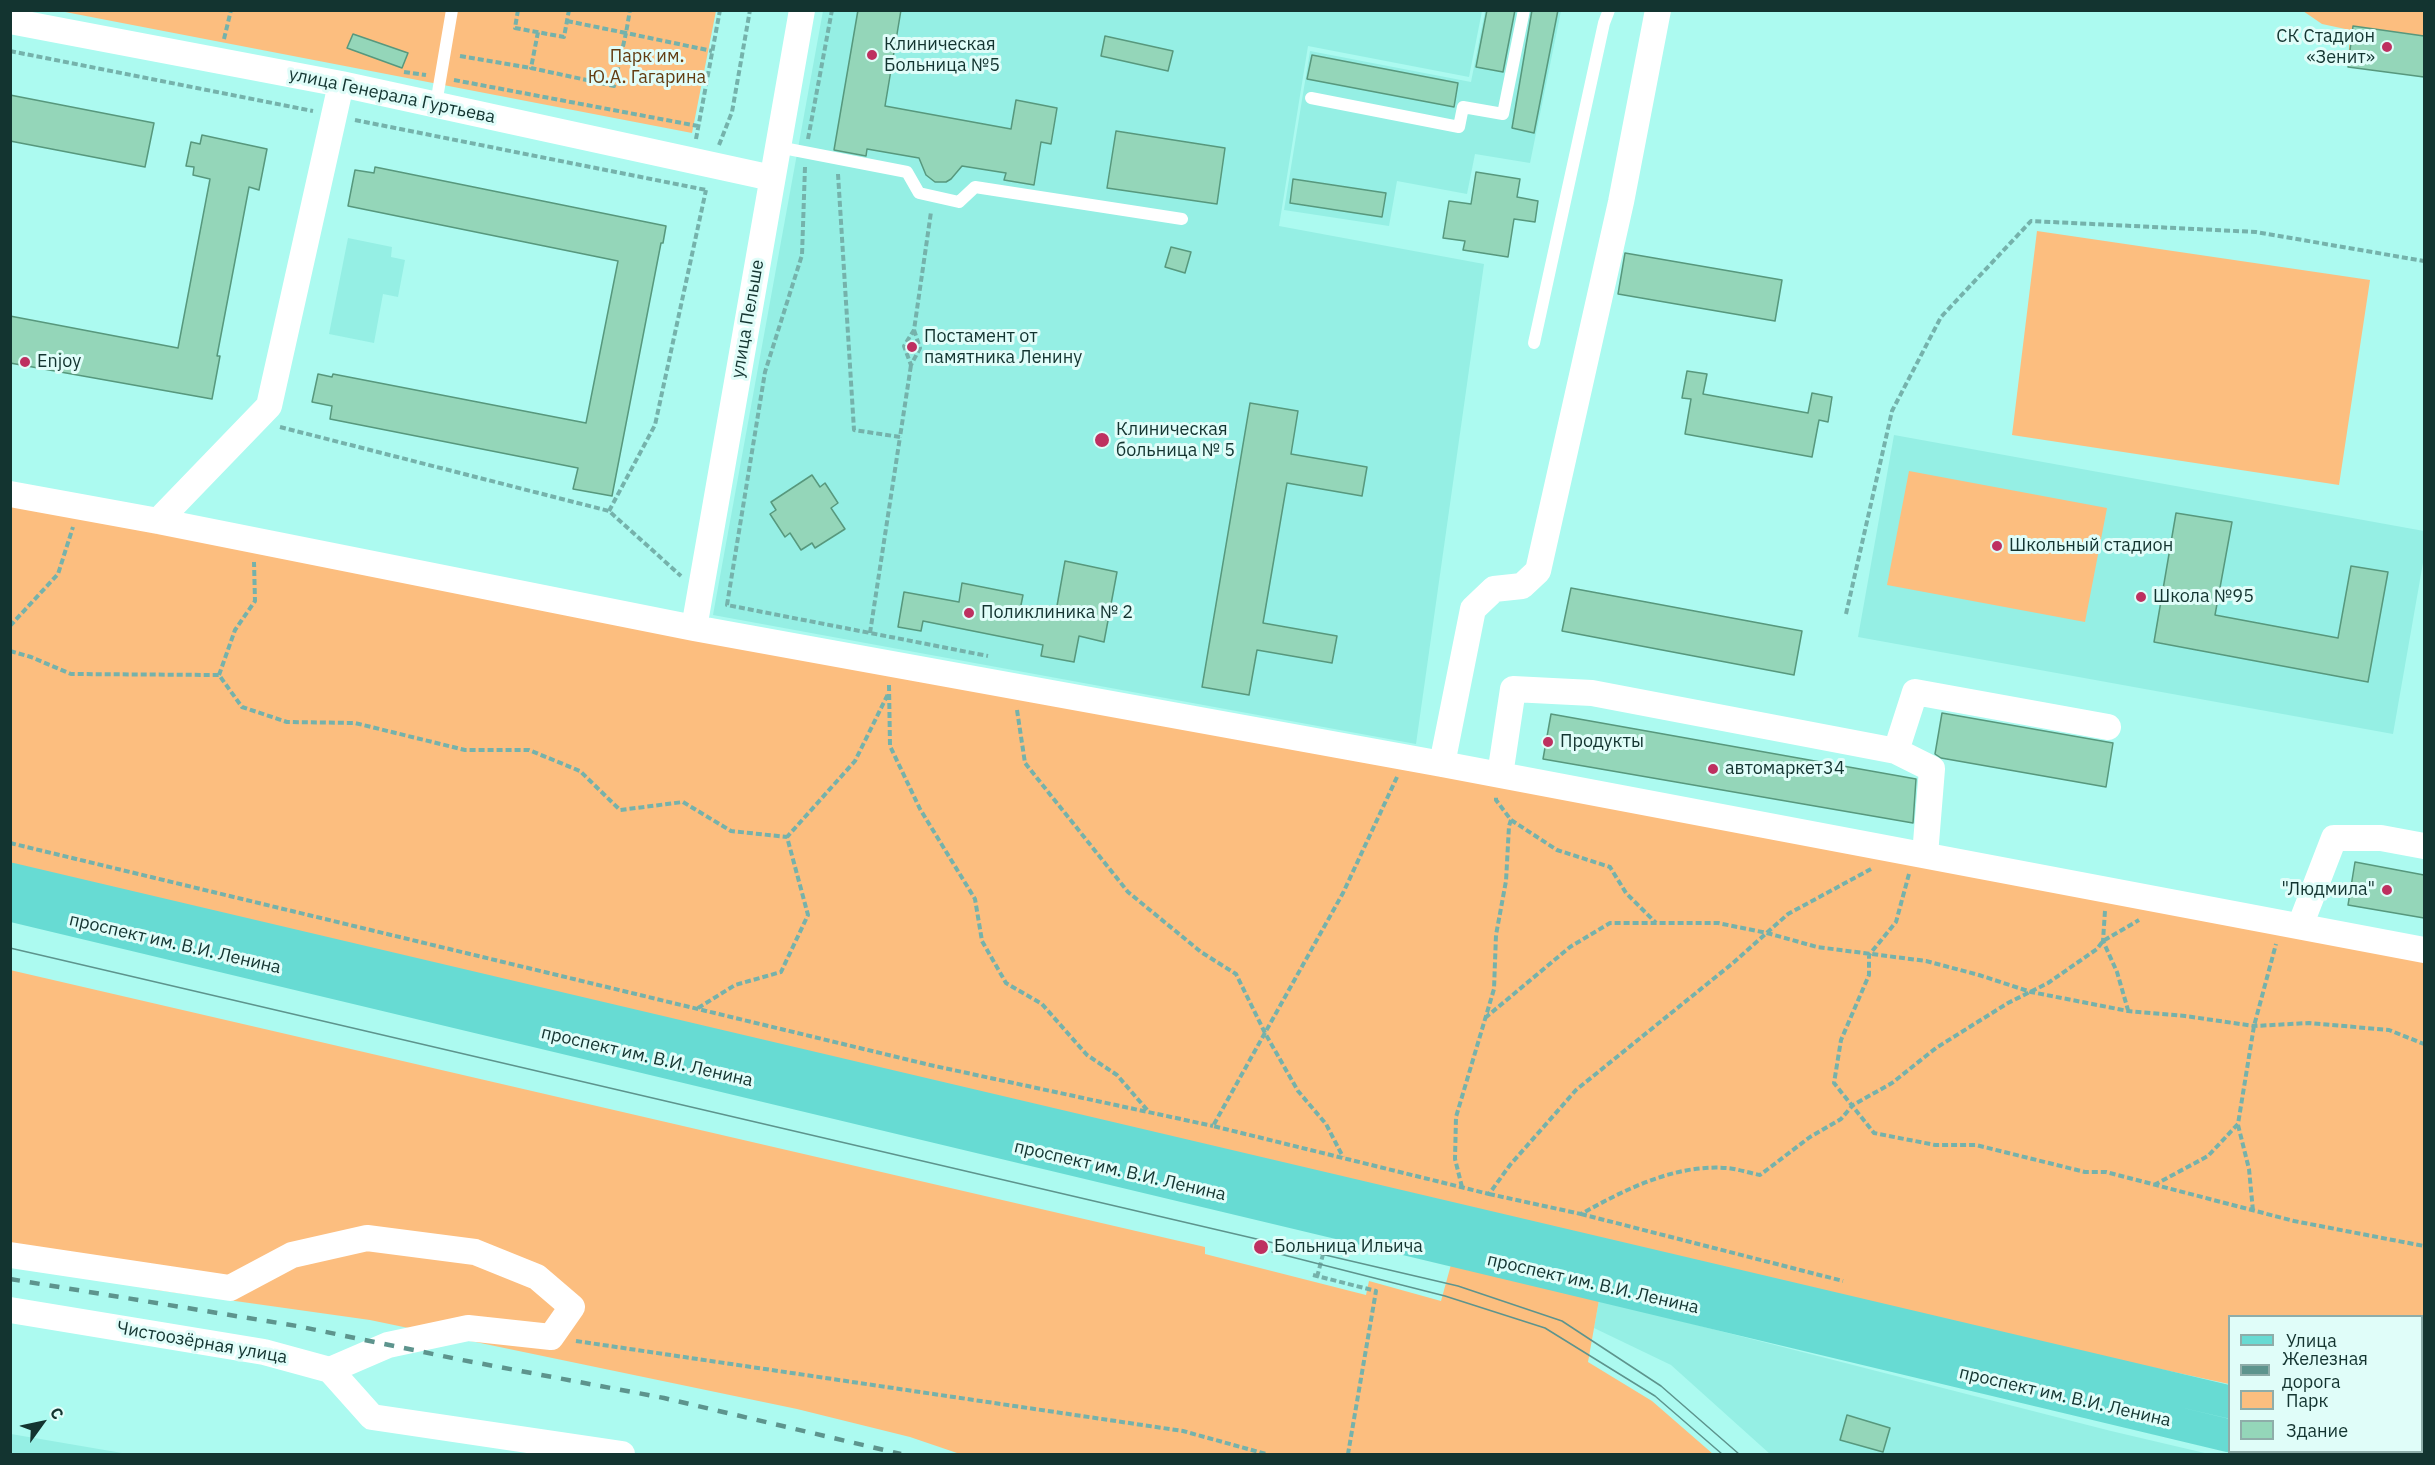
<!DOCTYPE html>
<html>
<head>
<meta charset="utf-8">
<style>
	body { margin:0 }
	#map { position:relative; width:2435px; height:1465px; overflow:hidden; background:#acfaf0; font-family:"IBM Plex Sans",sans-serif }
	canvas { display:block }
	.frame { position:absolute; inset:0; border:12px solid #133430; pointer-events:none }
	.legend { position:absolute; left:2228px; top:1315px; width:195px; height:138px; box-sizing:border-box; background:#e0fdf9; border:2px solid #8eada9; margin:0; padding:8px 10px; list-style:none; font-size:18px; color:#133430 }
	.legend li { display:flex; align-items:center; gap:12px; height:30px }
	.legend b { width:30px; border:2px solid #8eada9 }
	.north { position:absolute; left:12px; top:1393px; width:60px; height:60px; -webkit-text-stroke:4px #e0fdf9; paint-order:stroke; rotate:57deg; font-size:16px; font-weight:700; line-height:24px; text-align:center; color:#133430 }
	.north::after { content:''; display:block; margin:auto; width:21px; height:27px; background:#133430; clip-path:polygon(50% 0,100% 100%,50% 72%,0 100%) }
</style>
</head>
<body>
<div id="map">
<canvas width="2435" height="1465"></canvas>
<div class="frame"></div>
<ul class="legend">
<li><b style="height:8px;background:#67dbd3"></b>Улица</li>
<li><b style="height:8px;background:#5d948d"></b>Железная дорога</li>
<li><b style="height:16px;background:#fcbe7f"></b>Парк</li>
<li><b style="height:16px;background:#94d6b9"></b>Здание</li>
</ul>
<div class="north">С</div>
</div>
<script>
const ctx = document.querySelector('canvas').getContext('2d');
ctx.lineJoin = 'round';
function paint(path, color) { ctx.fillStyle = color; ctx.fill(path, 'evenodd'); }
function strokePath(path, color, width, dash) { ctx.strokeStyle = color; ctx.lineWidth = width; ctx.lineCap = dash ? 'butt' : 'round'; ctx.setLineDash(dash || []); ctx.stroke(path); }
function label(font, color, halo, rows, align = 'center') {
  ctx.font = font + ' "IBM Plex Sans",sans-serif'; ctx.lineWidth = 6; ctx.setLineDash([]); ctx.textBaseline = 'middle'; ctx.strokeStyle = halo; ctx.fillStyle = color; for (const [text, x, y, turn = 0] of rows) {
    ctx.save(); ctx.translate(x, y); ctx.rotate((+turn || 0) * Math.PI / 180); ctx.textAlign = isNaN(turn) ? turn : align; if (halo) ctx.strokeText(text, 0, 0); ctx.fillText(text, 0, 0); ctx.restore();
  }
}
const built = new Path2D(`
	M823,11H1482L1469,77L1308,46L1279,226L1484,264L1416,744L713,615Z
	M1485,11H1561L1530,163L1475,154L1467,194L1397,181L1389,226L1284,210L1310,51L1471,82Z
	M348,238L392,247L391,257L405,260L398,297L383,294L374,343L329,334Z
	M1894,435L2424,531V557L2393,734L1858,637Z
	M1599,1300L2111,1431L2209,1454H1770L1671,1365L1594,1328Z
	M10,1434H11L128,1454H11Z`);
const green = new Path2D(`
	M60,11H716L692,133Z
	M2303,11H2424V76L2348,65L2350,30L2322,24Z
	M2037,231L2370,280L2339,485L2012,435Z
	M1909,471L2107,508L2085,622L1887,585Z
	M11,505L2424,959V1426L2422,1425V1316H2230L2229,1384L2049,1345L11,867Z
	M10,970L1205,1247V1254L1366,1295L1369,1281L1441,1301L1452,1261L1599,1300L1588,1362L1652,1401L1713,1454H960L910,1437L797,1409L370,1320L157,1290L11,1262Z`);
const building = new Path2D(`
	M858,10H901L885,106L1011,129L1016,100L1057,108L1051,144L1041,142L1034,185L1004,180L1006,173L962,166L951,179L946,182H935L926,175L919,158L867,149L866,156L834,150Z
	M1487,10H1515L1503,72L1476,67Z
	M1532,10H1558L1534,133L1512,128Z
	M2353,26L2424,36V77L2348,67Z
	M353,34L408,53L402,68L347,48Z
	M1105,36L1173,51L1168,71L1101,56Z
	M1312,55L1458,83L1454,107L1307,79Z
	M10,95L154,123L145,167L10,141Z
	M1116,131L1225,148L1217,204L1107,188Z
	M202,135L267,149L259,190L249,187L217,356H220L212,399L10,363V316L178,348L210,179L193,175L194,167L186,166L191,142L200,144Z
	M375,167L666,226L663,243H661L612,496L573,489L578,468L330,419L332,406L312,402L318,374L332,377L333,374L586,423L618,261L348,206L355,170L374,173Z
	M1476,172L1520,179L1517,197L1538,201L1535,222L1514,219L1508,257L1463,250L1465,241L1443,238L1449,201L1471,204Z
	M1293,179L1386,193L1382,217L1290,203Z
	M1171,247L1191,252L1185,273L1165,267Z
	M1625,253L1782,280L1775,321L1618,294Z
	M1687,371L1707,374L1703,394L1808,413L1812,393L1832,397L1828,422L1819,420L1812,457L1685,434L1691,399L1682,398Z
	M1250,403L1298,411L1291,454L1367,467L1362,496L1287,483L1263,623L1337,636L1332,663L1257,650L1249,695L1202,687Z
	M812,475L820,487L825,483L838,503L831,508L845,529L815,548L812,543L801,550L790,533L785,537L770,514L776,510L771,502Z
	M2176,513L2232,522L2215,615L2338,638L2351,566L2388,572L2368,682L2154,642Z
	M1065,561L1117,572L1104,642L1079,636L1074,662L1041,656L1043,645L923,621L921,631L898,627L904,592L959,602L962,583L1023,595L1020,610L1055,617Z
	M1571,588L1802,631L1794,675L1562,631Z
	M1942,713L2113,743L2106,787L1941,758L1935,754Z
	M1551,714L1916,779L1913,823L1543,759Z
	M2355,862L2424,875V918L2348,905Z
	M1847,1415L1890,1428L1883,1452L1840,1440Z`);
const path = new Path2D(`
	M518,10L515,28L564,37L569,10
	M567,21L626,33L630,10
	M538,32L531,68L614,86L626,33L712,51
	M224,39L231,10
	M10,51L313,111
	M460,56L531,68
	M404,72L426,75
	M454,80L698,126
	M355,120L706,190
	M696,139L720,10
	M808,139L832,10
	M719,145L732,112L750,10
	M805,167L802,255L765,372L727,605L988,656
	M838,174L854,430L900,437L911,365
	M914,330L920,348L911,365L904,346L914,330L931,212
	M280,427L609,511L681,576
	M609,511L655,425L706,190
	M1846,614L1892,411L1941,317L2031,221L2256,232L2424,261
	M10,626L58,574L73,527
	M870,633L900,437
	M10,651L31,657L71,674L219,675L242,707L287,722L355,723L465,750H529L580,771L620,810L683,802L731,831L787,837
	M219,675L235,630L255,601L254,562
	M889,685L890,746L920,809L975,899L982,941L1006,983L1042,1004L1087,1055L1117,1075L1148,1111
	M1017,710L1025,763L1128,892L1201,952L1236,974L1265,1033L1298,1091L1326,1124L1343,1157
	M1397,777L1343,893L1213,1126L1489,1194L1510,1165L1576,1090L1733,963L1788,914L1871,869
	M1511,820L1557,850L1610,867L1626,893L1656,923
	M10,843L930,1065L1213,1126
	M1909,874L1896,922L1869,955V975L1841,1040L1834,1083L1874,1133L1935,1145H1976L2085,1172H2106L2294,1221L2424,1246
	M2105,911L2103,941L2117,972L2128,1010
	M698,1008L735,985L781,972L808,915L787,837L855,761L888,694
	M1485,1018L1570,947L1610,923H1718L1767,933L1817,947L1926,961L1979,975L2031,992L2128,1011L2185,1016L2254,1026L2309,1023L2389,1030L2424,1044
	M2238,1125L2249,1169L2253,1211
	M2154,1185L2208,1156L2238,1124L2254,1026L2276,944
	M1462,1187L1455,1159L1456,1117L1494,989L1496,935L1506,881L1509,826L1511,820L1496,800V796
	M1489,1194L1581,1214C1626,1189 1675,1164 1727,1168C1738,1169 1749,1173 1760,1175L1810,1137L1841,1119L1853,1105L1892,1083L1936,1048L2008,1003L2048,983L2097,949L2103,941L2139,920
	M1581,1214L1843,1281
	M1313,1275L1376,1291L1348,1454
	M1317,1277L1325,1247
	M576,1341L1183,1431L1266,1454
	M2422,1414L2424,1415`);
const lane = new Path2D(`
	M1311,98L1459,127L1463,107L1503,114L1524,10
	M436,104L452,10
	M778,147L907,172L919,193L959,202L975,187L1182,219
	M1534,343L1604,23L1609,10`);
const street = new Path2D(`
	M10,21L341,84L772,178
	M10,494L158,521L694,628L1442,764L2424,950
	M158,521L269,406L341,84
	M694,628L802,10
	M1896,751L1915,692L2108,727
	M1442,764L1473,609L1494,589L1522,586L1538,571L1621,202L1658,10
	M1500,775L1513,689L1592,693L1896,751L1932,769L1925,855
	M2300,926L2334,838H2381L2424,846
	M10,1255L230,1288L292,1255L367,1238L475,1252L537,1277L572,1307L551,1337L468,1328L388,1345L330,1370
	M10,1310L264,1352L330,1370L372,1417L622,1454`);
const primary = new Path2D(`
	M10,879L2230,1402
	M10,905L2230,1436
	M2422,1447L2424,1448
	M2294,1452L2306,1454`);
const tram = new Path2D(`
	M10,948L1458,1286L1562,1321L1661,1386L1739,1454
	M1272,1252L1445,1296L1545,1328L1655,1396L1722,1454`);
const rail = new Path2D(`
	M10,1279L297,1326L462,1360L664,1398L901,1454`);
const markers = [
	[2387,47,6,"#be3060"],
	[872,55,6,"#be3060"],
	[912,347,6,"#be3060"],
	[25,362,6,"#be3060"],
	[1102,440,8,"#be3060"],
	[1997,546,6,"#be3060"],
	[2141,597,6,"#be3060"],
	[969,613,6,"#be3060"],
	[1548,742,6,"#be3060"],
	[1713,769,6,"#be3060"],
	[2387,890,6,"#be3060"],
	[1261,1247,8,"#be3060"]
];
const poiNames = [
	["СК Стадион",2375,37,"right"],
	["«Зенит»",2375,58,"right"],
	["Клиническая",884,45],
	["Больница №5",884,66],
	["Постамент от",924,337],
	["памятника Ленину",924,358],
	["Enjoy",37,362],
	["Клиническая",1116,430],
	["больница № 5",1116,451],
	["Школьный стадион",2009,546],
	["Школа №95",2153,597],
	["Поликлиника № 2",981,613],
	["Продукты",1560,742],
	["автомаркет34",1725,769],
	["\"Людмила\"",2375,890,"right"],
	["Больница Ильича",1274,1247]
];
const parkNames = [
	["Парк им.",647,57],
	["Ю.А. Гагарина",647,78]
];
const streetNames = [
	["улица Генерала Гуртьева",392,96,12],
	["улица Пельше",748,319,-80],
	["проспект им. В.И. Ленина",175,944,13],
	["проспект им. В.И. Ленина",647,1057,13],
	["проспект им. В.И. Ленина",1120,1171,13],
	["проспект им. В.И. Ленина",1593,1284,13],
	["Чистоозёрная улица",202,1343,10],
	["проспект им. В.И. Ленина",2065,1397,13]
];
paint(built, '#95efe4');
paint(green, '#fcbe7f');
paint(building, '#94d6b9');
strokePath(building, '#57987d', 1.5);
strokePath(path, '#75b2ab', 4, [6, 3]);
strokePath(lane, '#fff', 12);
strokePath(street, '#fff', 26);
strokePath(primary, '#67dbd3', 33);
strokePath(tram, '#5d948d', 1.5);
strokePath(rail, '#5d948d', 4.5, [10, 10]);
for (const [x, y, r, color] of markers) { const dot = new Path2D(); dot.arc(x, y, r, 0, 2 * Math.PI); ctx.fillStyle = color; ctx.fill(dot); strokePath(dot, '#e0fdf9', 2); }
label('18px', '#133430', '#e0fdf9', poiNames, 'left');
label('18px', '#623c11', '#e0fdf9', parkNames);
label('18px', '#133430', '#e0fdf9', streetNames);
</script>
</body>
</html>
